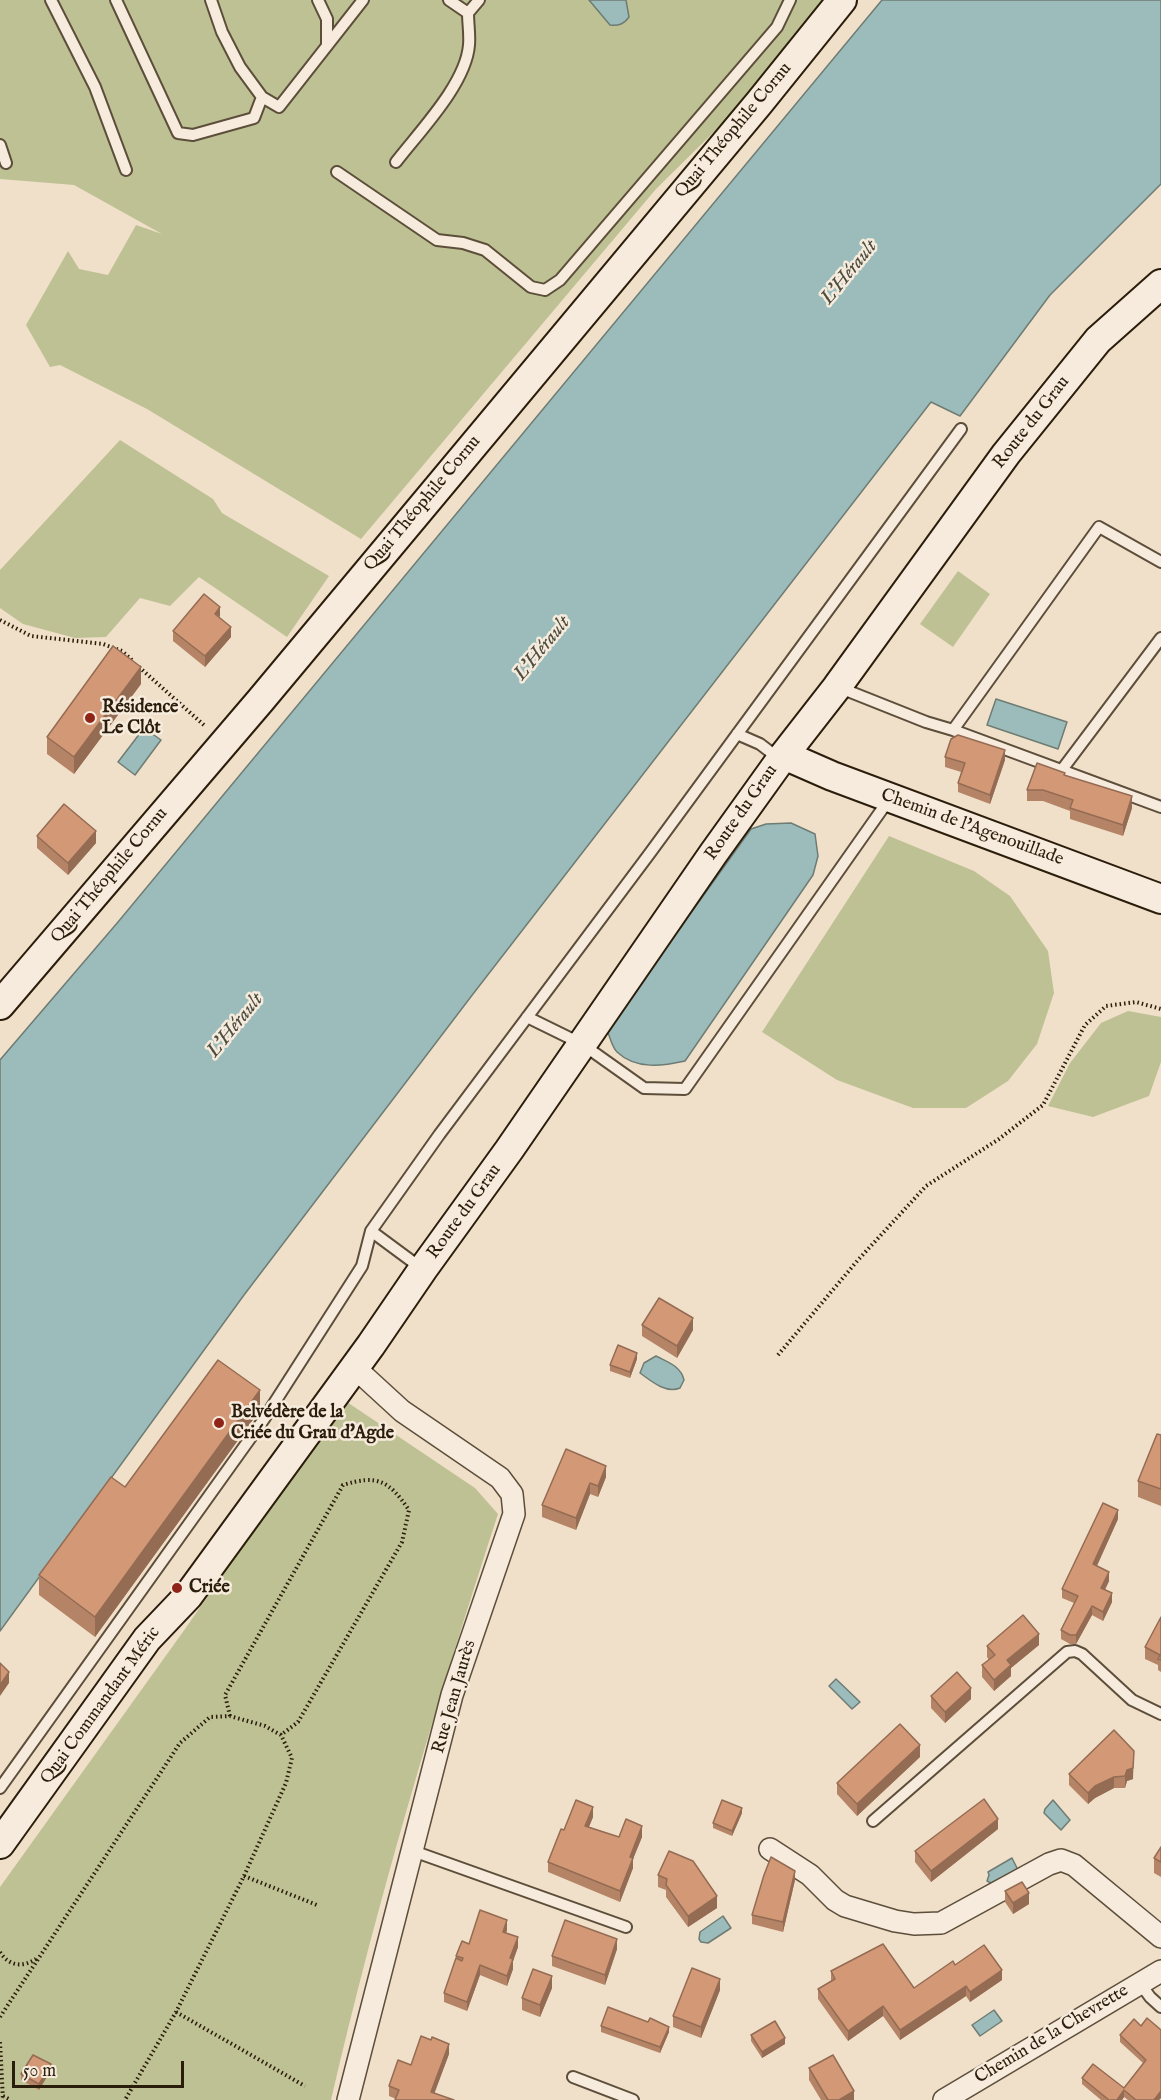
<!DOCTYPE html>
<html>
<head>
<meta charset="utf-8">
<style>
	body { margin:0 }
	#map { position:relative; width:1161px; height:2100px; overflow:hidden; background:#f1e0c9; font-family:"IM FELL English",serif }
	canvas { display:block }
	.scale { position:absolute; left:12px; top:2061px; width:172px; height:27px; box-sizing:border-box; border:3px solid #2b1d0b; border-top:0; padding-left:8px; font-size:18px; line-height:21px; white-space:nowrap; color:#2b1d0b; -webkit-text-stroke:4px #f6ebdc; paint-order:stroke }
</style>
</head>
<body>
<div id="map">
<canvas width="1161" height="2100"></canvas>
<div class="scale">50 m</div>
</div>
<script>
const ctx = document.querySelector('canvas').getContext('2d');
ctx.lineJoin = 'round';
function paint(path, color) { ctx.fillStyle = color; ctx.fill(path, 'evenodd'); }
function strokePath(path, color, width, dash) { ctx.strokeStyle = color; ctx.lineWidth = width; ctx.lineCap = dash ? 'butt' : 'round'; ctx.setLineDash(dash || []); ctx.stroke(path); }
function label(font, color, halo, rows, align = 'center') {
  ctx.font = font + ' "IM FELL English",serif'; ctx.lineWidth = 5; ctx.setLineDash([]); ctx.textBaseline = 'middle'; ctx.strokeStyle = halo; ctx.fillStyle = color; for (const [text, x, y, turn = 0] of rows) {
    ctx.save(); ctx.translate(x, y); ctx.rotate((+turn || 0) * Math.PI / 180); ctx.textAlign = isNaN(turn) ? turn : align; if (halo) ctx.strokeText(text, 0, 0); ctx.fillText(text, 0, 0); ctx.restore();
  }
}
const green = new Path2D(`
	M0,0H824L720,126L656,189L361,539L147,409L60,365L50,367L26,325L68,251L79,269L108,275L136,225L162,234L74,185L0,179Z
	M120,440L213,499L222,513L329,576L287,637L199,577L170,606L140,598L106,637L75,638L23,624L0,608V570Z
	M958,571L990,594L953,647L920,624Z
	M889,836L974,871L1010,896L1048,951L1054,993L1037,1044L1008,1081L966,1108H913L837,1080L762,1032Z
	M1128,1011L1161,1017V1062L1149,1096L1093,1117L1048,1106L1070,1063L1101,1023Z
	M344,1400L475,1488L498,1514C435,1707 377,1902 331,2100H0V1887L185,1629Z`);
const water = new Path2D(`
	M589,0H626L629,17C624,24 619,26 610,25Z
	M882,0H1161V184L1050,295L960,416L931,402L473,994L244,1295L0,1631V1060L118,922Z
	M996,699L1067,722L1058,749L987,725Z
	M144,728L161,740L135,775L118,762Z
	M791,823L815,834L818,856L813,875L685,1061C663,1066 636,1070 617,1052C612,1047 610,1037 607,1030L751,829L766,824Z
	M656,1356C667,1362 681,1366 684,1380L680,1388C666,1394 651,1381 640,1373L644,1363Z
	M836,1679L860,1702L852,1709L829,1686Z
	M1053,1800L1070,1820L1061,1830L1044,1813L1045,1809Z
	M1012,1858L1018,1870L991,1883L987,1881L989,1875L988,1872Z
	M723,1916L731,1928L708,1943L701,1942L699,1939L700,1932Z
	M994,2010L1002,2021L980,2036L972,2025Z`);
const path = new Path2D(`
	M0,620L31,636L103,644L122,651L134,662
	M139,667L205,726
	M778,1355L858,1260L926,1186L999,1139L1043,1105L1085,1025L1106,1006L1136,1002L1161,1009
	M230,1716L225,1695L343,1485C378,1474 389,1481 409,1510L402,1542L298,1722L281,1735
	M244,1876L317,1905
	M0,1952C9,1966 22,1968 36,1959
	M176,2012L305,2086
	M0,2017L180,1743L210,1717L230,1716L265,1726L281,1735L292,1758L286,1783L244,1876L176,2012L125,2100
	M0,2042L3,2100
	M3,2096L11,2100`);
const lane = new Path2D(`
	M51,0L95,87L126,170
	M116,0L178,133L193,135L254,118L262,97
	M211,0L222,32L240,67L262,97L279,107L363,0
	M318,0L327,19V46
	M449,0L468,13L479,0
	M0,145L6,163
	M396,162C419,132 466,84 469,45C470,35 468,23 468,13
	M337,172L437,240L463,243L485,250L531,287L545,290L560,280L777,27L790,0
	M838,687L926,722L953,730L1161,807
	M953,730L1099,527L1161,562
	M737,734L760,744L773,754H780
	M1061,771L1161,638
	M527,1017L582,1044L644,1088L685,1089L890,798
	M371,1231L421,1268
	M0,1788L264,1419L362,1266L371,1231L439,1135L650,853L961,429
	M873,1821L1067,1652L1075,1651L1082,1654L1132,1700L1161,1714
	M413,1851L626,1927
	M1140,1983L1150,1997L1161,2007
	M573,2077L633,2100`);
const street = new Path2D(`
	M770,1849L810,1875L835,1900L845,1906L895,1921L914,1924L941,1923L1049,1864L1061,1860L1074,1865L1161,1937
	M348,2100L452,1695L514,1514L512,1494L500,1478L402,1411L354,1367
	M944,2100L1161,1971`);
const secondary = new Path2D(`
	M784,755L832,776L1161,899
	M0,1005L260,701L759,103L842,0
	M0,1844L147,1639L188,1596L371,1345L423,1269L509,1150L713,854L784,755L837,687L1006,454L1098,340L1161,284`);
const wall = new Path2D(`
	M220,618L231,637L205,667L173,641V631Z
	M141,684L74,774L47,754V737Z
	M945,757L1005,760L990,804L958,792V783L961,772L945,767Z
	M1065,775L1132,808L1123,836L1070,819V811L1043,801H1027V790Z
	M37,836L96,843L68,875L37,848Z
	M642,1325L693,1330L677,1358L642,1336Z
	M637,1359L630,1378L610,1371V1365Z
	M260,1410L95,1637L39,1595V1575L125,1487Z
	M1161,1435V1506L1138,1497V1481Z
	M566,1449L606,1477L598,1497L590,1494L576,1530L542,1517V1505Z
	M1118,1519L1097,1566L1109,1581L1105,1590L1112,1602L1103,1621L1092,1615L1076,1644H1070L1061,1639V1630L1074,1603L1062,1598V1589Z
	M1161,1617V1672L1158,1670V1665L1145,1659V1647Z
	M1039,1645L1011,1668V1676L994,1691L982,1677V1665L989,1660L987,1657V1646Z
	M931,1696L971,1699L945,1723L931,1708Z
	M1114,1730L1133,1779L1127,1781L1125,1788H1114L1095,1798L1088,1804L1069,1785V1774Z
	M920,1757L857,1816L837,1794V1783Z
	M742,1813L732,1836L713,1828V1823Z
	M593,1817L589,1827L619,1837H642L633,1859V1868L620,1902L548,1872V1862L564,1830Z
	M998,1829L931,1882L915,1862V1851Z
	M1161,1847V1877L1154,1873V1858Z
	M669,1851L717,1908L688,1927L666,1897V1890L658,1887V1875Z
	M795,1880L783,1932L752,1924V1915Z
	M1005,1891L1029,1904L1013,1914L1005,1902Z
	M507,1930L506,1933L518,1947L513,1961V1969L507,1986L480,1975L467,2011L444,2002V1993L456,1959V1956L469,1944Z
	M617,1949L605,1985L552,1966V1956Z
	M955,1965L1002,1980L970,2002L966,1996L900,2040L883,2016L848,2041L818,1999V1989L831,1981V1971L914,1988Z
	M552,1988L540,2017L522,2010V1998Z
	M720,1990L701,2038L673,2027V2016Z
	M648,2022L669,2032L660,2053L601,2032V2026Z
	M1141,2026L1161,2030V2098L1159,2100H1128L1124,2097L1122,2100H1101L1082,2084V2078L1124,2088L1143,2063L1120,2042V2035Z
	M751,2035L785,2044L762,2058L751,2041Z
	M449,2054L434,2093L396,2099L389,2096V2086L411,2065Z
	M809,2068L854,2100H821L809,2080Z
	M51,2070L39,2090L21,2080V2074Z`);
const shadedWall = new Path2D(`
	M220,607V617L215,614Z
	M231,627V637L205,667V656Z
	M141,667V684L74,774V757Z
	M1005,750V760L990,804V795Z
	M1132,796V808L1123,836V825Z
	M96,831V843L68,875V863Z
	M693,1318V1330L677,1358V1346Z
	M637,1353V1359L630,1378V1372Z
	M260,1390V1410L95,1637V1617Z
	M606,1466V1477L598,1497V1486Z
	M590,1483V1494L576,1530V1518Z
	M1118,1510V1519L1093,1574V1564Z
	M1109,1572V1581L1101,1597V1588Z
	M1112,1593V1602L1103,1621V1612Z
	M1092,1606V1615L1076,1644V1635Z
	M1039,1634V1645L1011,1668V1676L994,1691V1680L1007,1660Z
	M9,1672V1683L0,1696V1685Z
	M971,1688V1699L945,1723V1712Z
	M920,1745V1757L857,1816V1804Z
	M1134,1751L1133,1779L1127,1781L1125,1788V1776Z
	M1114,1777V1788L1095,1798L1088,1804V1793L1095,1786Z
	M593,1807V1817L585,1836V1826Z
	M742,1808V1813L732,1836V1831Z
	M998,1819V1829L931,1882V1871Z
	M642,1826V1837L633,1859V1868L620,1902V1891L630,1857Z
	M795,1871V1880L783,1932V1922Z
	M1029,1893V1904L1013,1914V1903Z
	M717,1896V1908L688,1927V1916Z
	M507,1920V1930L503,1942V1932Z
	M518,1937V1947L513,1961V1969L507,1986V1976L510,1958Z
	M617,1939V1949L605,1985V1975Z
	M480,1965V1975L467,2011V2002Z
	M1002,1970V1980L970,2002V1992Z
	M552,1976V1988L540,2017V2005Z
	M720,1979V1990L701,2038V2027Z
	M966,1986V1996L900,2040V2030Z
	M883,2006V2016L848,2041V2031Z
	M669,2027V2032L660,2053V2047Z
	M785,2038V2044L762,2058V2052Z
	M449,2044V2054L432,2100L431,2092Z
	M51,2064V2070L39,2090V2084Z
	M1124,2090V2097L1122,2100H1117Z
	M854,2091V2100H839Z
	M1161,2091V2098L1159,2100H1154Z`);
const building = new Path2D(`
	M204,594L220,607L215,614L231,627L205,656L173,631Z
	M113,646L141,667L74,757L47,737Z
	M958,735L1005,750L990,795L958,783L965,763L945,757L951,739Z
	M1037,763L1065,773L1064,775L1132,796L1123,825L1070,808L1073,800L1043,790H1027Z
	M64,804L96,831L68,863L37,836Z
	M659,1298L693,1318L677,1346L642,1325Z
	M618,1345L637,1353L630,1372L610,1365Z
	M218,1360L260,1390L95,1617L39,1575L111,1477L125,1487Z
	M1157,1434L1161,1435V1489L1138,1481Z
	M566,1449L606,1466L598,1486L590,1483L576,1518L542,1505Z
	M1103,1503L1118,1510L1093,1564L1109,1572L1101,1588L1112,1593L1103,1612L1092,1606L1076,1635H1070L1061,1630L1078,1596L1062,1589Z
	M1023,1615L1039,1634L1007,1660L1011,1665L994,1680L982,1665L995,1655L987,1646Z
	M1161,1617V1660L1158,1659L1160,1655L1145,1647Z
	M0,1663L9,1672L0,1685Z
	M957,1672L971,1688L945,1712L931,1696Z
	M900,1724L920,1745L857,1804L837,1783Z
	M1114,1730L1134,1751L1133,1768L1127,1770L1125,1776L1114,1777L1095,1786L1088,1793L1069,1774Z
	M984,1799L998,1819L931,1871L915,1851Z
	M576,1800L593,1807L585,1826L619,1837L626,1819L642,1826L630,1857L633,1858L620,1891L548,1862L561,1829L564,1830Z
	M722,1800L742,1808L732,1831L713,1823Z
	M1161,1847V1862L1154,1858Z
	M669,1851L693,1861L717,1896L688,1916L666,1885L667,1879L658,1875Z
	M771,1857L795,1871L783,1922L752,1915L764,1875Z
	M1022,1882L1029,1893L1013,1903L1005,1891Z
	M480,1910L507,1920L503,1932L518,1937L510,1958L513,1959L507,1976L480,1965L467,2002L444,1993L456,1958L462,1961L463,1958L456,1956L462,1941L469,1944Z
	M565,1920L617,1939L605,1975L552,1956Z
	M883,1944L914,1988L953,1961L955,1965L984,1945L1002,1970L970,1992L966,1986L900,2030L883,2006L848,2031L818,1989L835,1979L831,1971Z
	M692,1968L720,1979L701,2027L673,2016Z
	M533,1969L552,1976L540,2005L522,1998Z
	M608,2007L648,2022L650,2018L669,2027L660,2047L601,2026Z
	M1147,2018L1161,2030V2091L1154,2100H1136L1124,2090L1117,2100H1109L1082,2078L1093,2064L1124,2088L1146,2060L1120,2035L1134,2019L1141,2026Z
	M775,2021L785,2038L762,2052L751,2035Z
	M421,2036L431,2040L432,2037L449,2044L431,2092L454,2100H395L399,2090L389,2086L398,2060L411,2065Z
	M33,2055L51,2064L39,2084L21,2074Z
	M833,2055L854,2091L839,2100H828L809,2068Z`);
const markers = [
	[90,718,6,"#8f2418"],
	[219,1423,6,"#8f2418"],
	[177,1588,6,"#8f2418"]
];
const streetNames = [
	["Quai Théophile Cornu",734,131,-50],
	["Route du Grau",1032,423,-52],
	["Quai Théophile Cornu",423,504,-50],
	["Route du Grau",742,813,-55],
	["Chemin de l'Agenouillade",972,828,20],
	["Quai Théophile Cornu",110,876,-50],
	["Route du Grau",465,1212,-54],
	["Rue Jean Jaurès",455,1697,-74],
	["Quai Commandant Méric",101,1706,-54],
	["Chemin de la Chevrette",1052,2035,-31]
];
const poiNames = [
	["Résidence",102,708],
	["Le Clôt",102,729],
	["Belvédère de la",231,1413],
	["Criée du Grau d'Agde",231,1434],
	["Criée",189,1588]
];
const waterNames = [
	["L'Hérault",850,273,-51],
	["L'Hérault",543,649,-51],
	["L'Hérault",236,1026,-51]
];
paint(green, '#bec194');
paint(water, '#9bbcba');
strokePath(water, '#6e7c74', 1.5);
strokePath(lane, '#5c4e3a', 14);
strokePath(street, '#5c4e3a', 24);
strokePath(secondary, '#2b1d0b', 32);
strokePath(path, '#2b1d0b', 4, [1.5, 3]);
strokePath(lane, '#f6ebdc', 10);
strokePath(street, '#f6ebdc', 21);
strokePath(secondary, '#f6ebdc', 28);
paint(wall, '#b58466');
paint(shadedWall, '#946b53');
paint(building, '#d39977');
strokePath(building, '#946b53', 1.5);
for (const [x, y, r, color] of markers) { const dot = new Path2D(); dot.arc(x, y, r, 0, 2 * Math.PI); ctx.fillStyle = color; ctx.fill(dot); strokePath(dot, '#f6ebdc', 2); }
label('18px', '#2b1d0b', '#f6ebdc', streetNames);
label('bold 18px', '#2b1d0b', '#f6ebdc', poiNames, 'left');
label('italic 20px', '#4d4d40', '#f6ebdc', waterNames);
</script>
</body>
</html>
